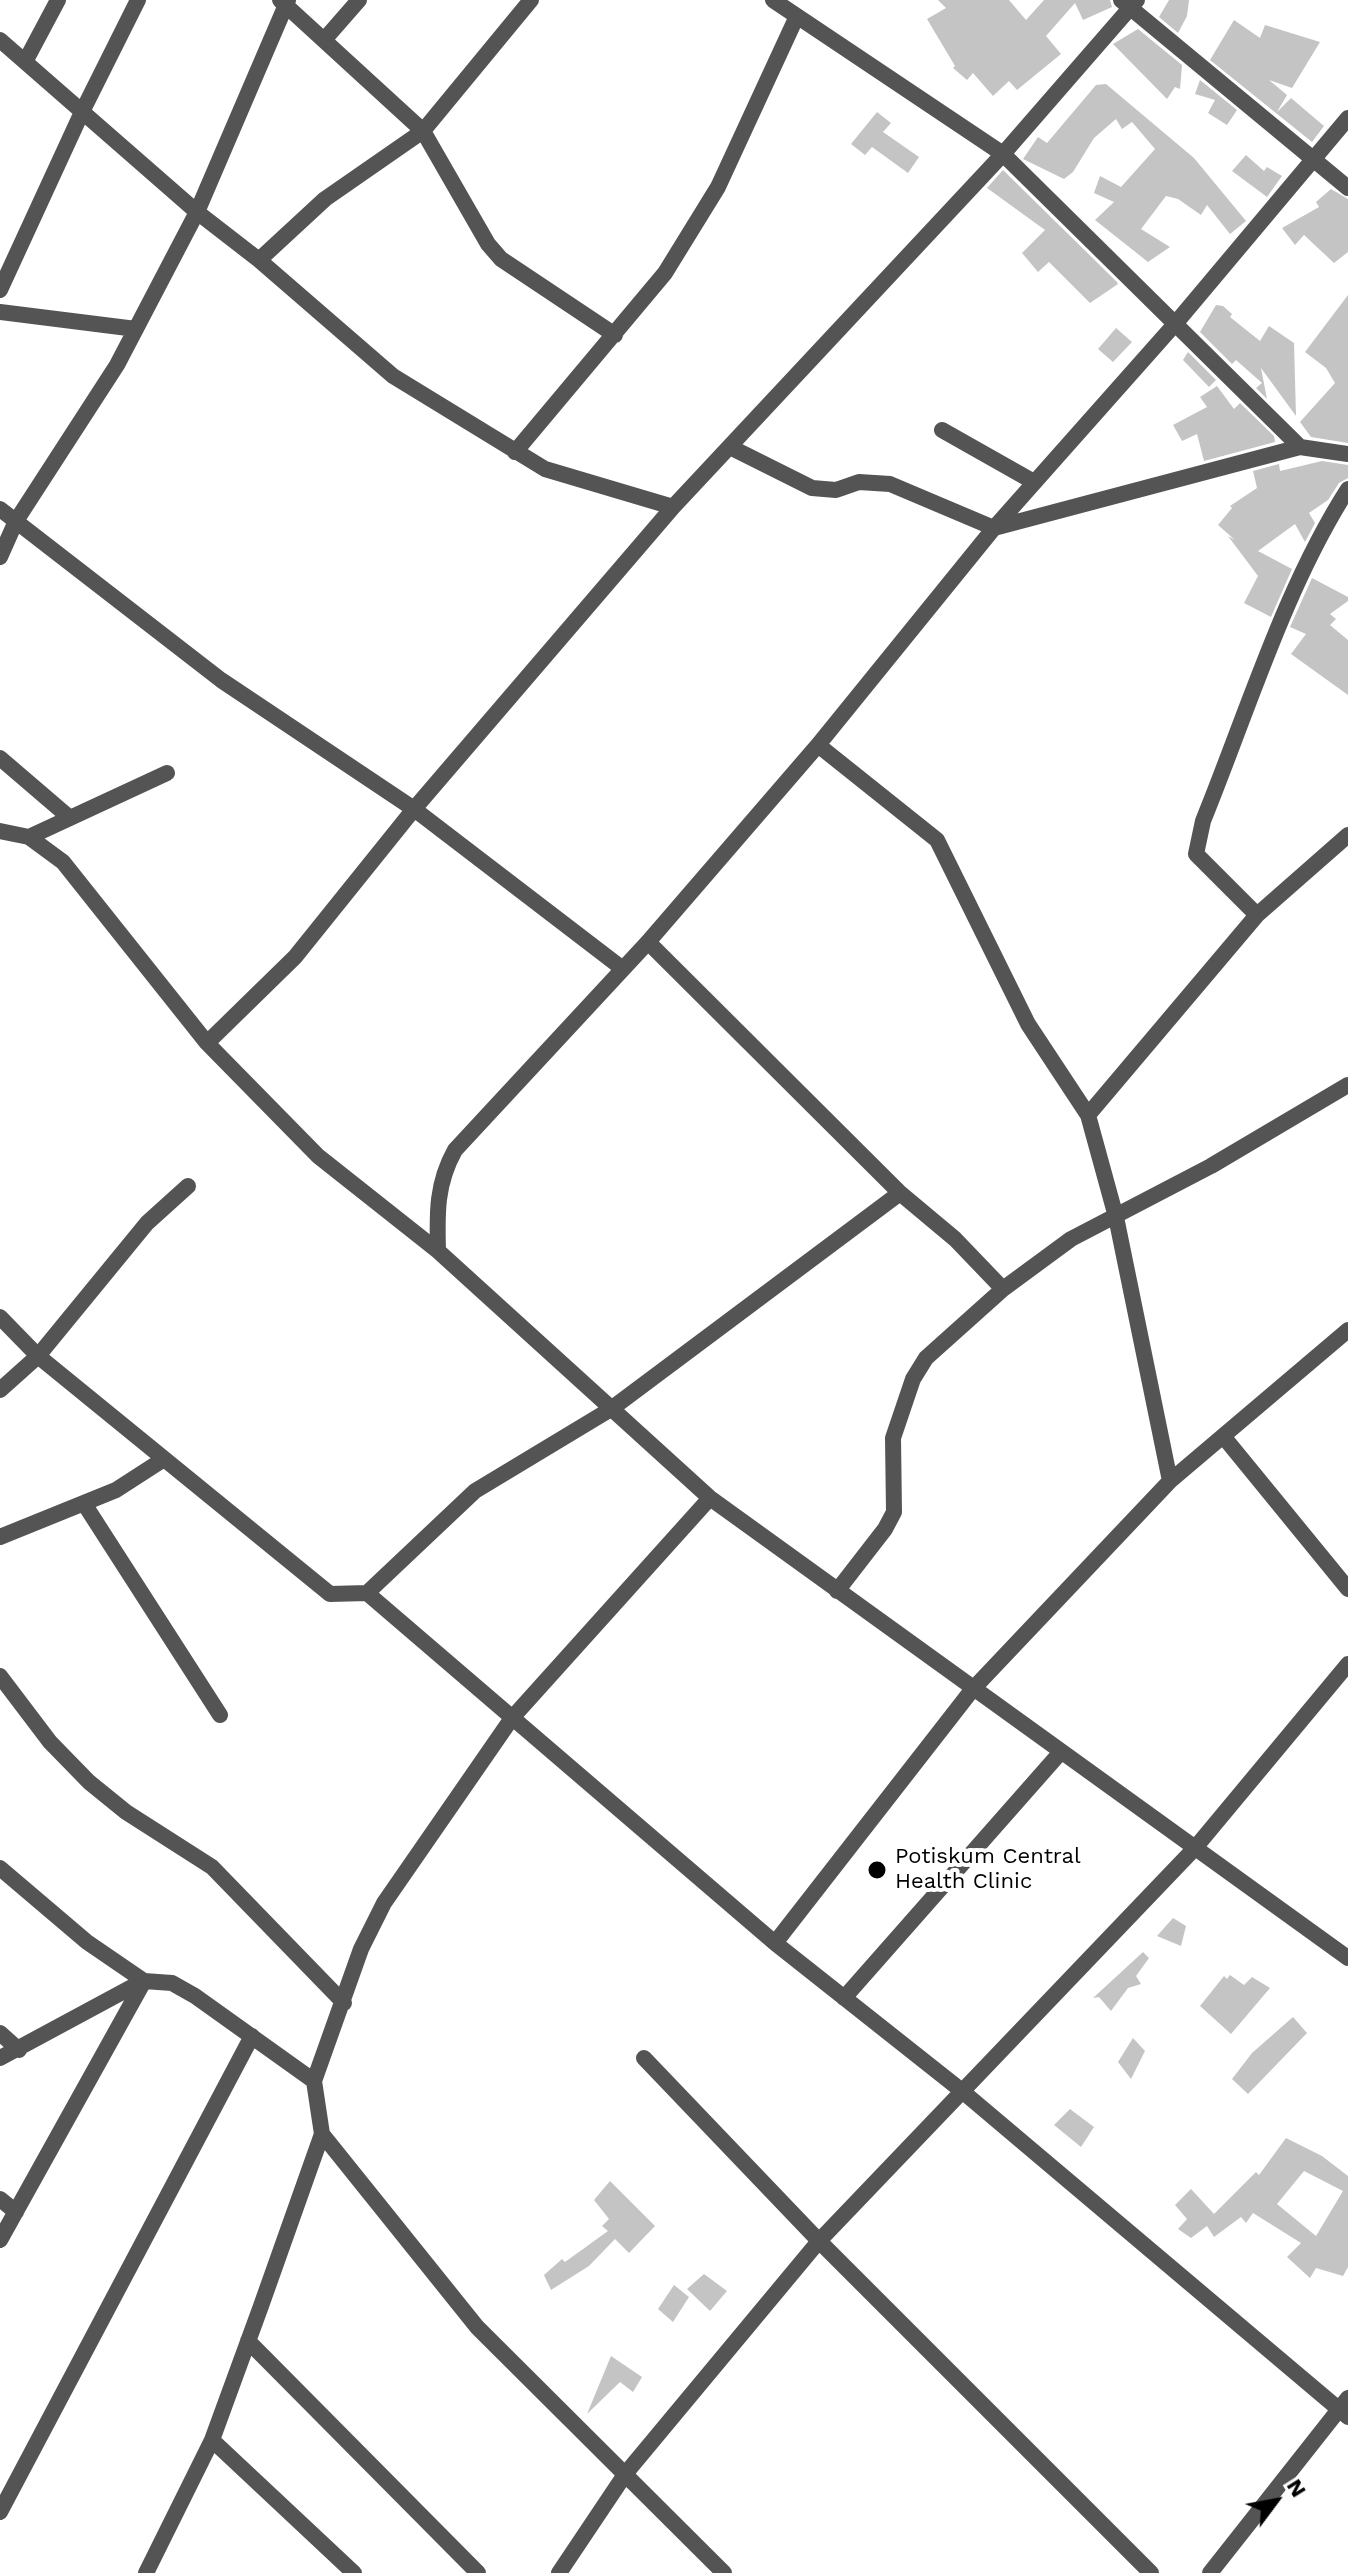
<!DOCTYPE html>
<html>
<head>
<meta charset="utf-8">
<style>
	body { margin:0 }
	#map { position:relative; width:1348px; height:2573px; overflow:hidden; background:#fff; font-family:"Work Sans",sans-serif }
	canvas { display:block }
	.north { position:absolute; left:1236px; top:2461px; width:80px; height:80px; -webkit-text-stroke:6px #fff; paint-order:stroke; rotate:58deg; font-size:22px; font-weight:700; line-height:32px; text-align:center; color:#000 }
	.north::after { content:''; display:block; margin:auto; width:28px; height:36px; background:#000; clip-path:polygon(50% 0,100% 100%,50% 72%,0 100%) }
</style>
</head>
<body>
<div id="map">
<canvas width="1348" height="2573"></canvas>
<div class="north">N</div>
</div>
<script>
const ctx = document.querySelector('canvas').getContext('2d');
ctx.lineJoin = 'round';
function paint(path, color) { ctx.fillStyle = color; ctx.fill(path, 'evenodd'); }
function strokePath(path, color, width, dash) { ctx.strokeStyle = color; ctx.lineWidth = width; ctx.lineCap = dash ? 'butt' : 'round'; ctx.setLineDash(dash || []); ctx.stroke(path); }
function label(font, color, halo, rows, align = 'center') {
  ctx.font = font + ' "Work Sans",sans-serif'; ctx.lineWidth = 8; ctx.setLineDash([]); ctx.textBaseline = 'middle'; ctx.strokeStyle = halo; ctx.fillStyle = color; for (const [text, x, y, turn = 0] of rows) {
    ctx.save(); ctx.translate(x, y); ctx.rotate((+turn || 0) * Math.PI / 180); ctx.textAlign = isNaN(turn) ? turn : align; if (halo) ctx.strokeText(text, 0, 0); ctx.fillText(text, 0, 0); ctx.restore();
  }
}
const building = new Path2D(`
	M938,0H1009L1026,20L1044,0H1110L1112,7L1083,20L1075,3L1046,36L1061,54L1017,90L1009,81L993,96L973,73L967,80L953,68L955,66L927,19L946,8Z
	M1169,0H1189L1187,16L1178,33L1159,17Z
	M1234,20L1260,38L1265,25L1320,42L1292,88L1269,80L1287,95L1277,112L1291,98L1324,126L1312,142L1210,60Z
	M1138,29L1182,65L1180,89L1175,87L1167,99L1113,44Z
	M1200,80L1237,110L1227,125L1208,113L1215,100L1195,94Z
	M1106,84L1194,158L1246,221L1230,234L1207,205L1201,215L1178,199L1166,196L1141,229L1170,247L1148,262L1095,220L1114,202L1094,193L1100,176L1121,187L1155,149L1132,122L1122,129L1116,119L1094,138L1073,172L1064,179L1023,159L1038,137L1047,143L1096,85Z
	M877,112L891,123L883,132L919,157L908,173L872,147L865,155L851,144Z
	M1246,155L1264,171L1267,167L1282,176L1267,197L1232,171Z
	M1003,170L1117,282L1118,284L1090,303L1049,262L1038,272L1022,253L1045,230L987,188Z
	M1331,189L1348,199V252L1334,263L1304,235L1295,245L1282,228L1319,207L1316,202Z
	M1348,295V443L1311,437L1300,422L1335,383L1326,368L1305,352Z
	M1216,305L1223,306L1232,314L1230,317L1260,341L1269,326L1294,343L1296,416L1261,368L1267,399L1256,388L1262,383L1236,360L1232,364L1200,332Z
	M1116,328L1132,342L1113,362L1098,349Z
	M1188,352L1216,380L1209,387L1183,360Z
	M1217,386L1234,409L1240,403L1274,436L1275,442L1204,461L1197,434L1182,441L1173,425L1207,407L1200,397Z
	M1322,461L1348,465V478L1339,483L1328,500L1309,513L1315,523L1305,542L1295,524L1258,551L1292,569L1271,617L1244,603L1258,576L1228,536L1235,540L1218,525L1232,508L1230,506L1257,488L1253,471L1279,464L1280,471Z
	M1312,578L1348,597V601L1330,614L1336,619L1330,625L1348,640V695L1291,654L1306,634L1290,627Z
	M1173,1918L1186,1926L1181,1946L1157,1936Z
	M1143,1952L1149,1958L1136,1976L1141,1984L1128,1988L1111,2011L1099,1997L1093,1998Z
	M1230,1975L1244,1985L1252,1977L1270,1988L1231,2034L1200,2006L1224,1976L1227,1979Z
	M1293,2017L1307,2033L1248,2094L1232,2079L1252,2053Z
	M1133,2038L1145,2051L1131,2079L1118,2062Z
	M1070,2109L1094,2127L1081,2147L1054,2125Z
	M1286,2138L1322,2156L1348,2176V2267L1343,2276L1316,2268L1310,2278L1287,2257L1301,2243L1253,2213L1246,2223L1241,2217L1214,2237L1207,2226L1191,2238L1178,2229L1187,2219L1175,2205L1191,2189L1214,2214L1256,2172L1259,2175ZM1304,2171L1343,2191L1316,2236L1277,2204Z
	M610,2181L655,2226L629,2253L615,2239L589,2266L551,2290L544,2275L562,2259L565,2262L608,2231L602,2226L609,2219L594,2200Z
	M704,2274L727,2291L710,2311L687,2289Z
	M674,2285L689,2297L673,2322L658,2309Z
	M611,2356L642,2377L633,2392L620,2382L587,2414Z`);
const street = new Path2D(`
	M280,0L423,131L488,244L501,259L615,335
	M773,0L1003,154L1300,447
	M1121,0L1348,188
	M0,40L197,212L259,260L393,376L545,469L673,507
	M324,40L359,0
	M25,62L58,0
	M1348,118L1175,324L994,528L818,745L648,942L455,1150C436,1184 437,1214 438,1251L710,1498L1348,1958
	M259,260L325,199L423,131L531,0
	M0,290L82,112L138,0
	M0,312L136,329
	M942,430L1034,482
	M730,447L812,488L836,490L859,482L890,484L994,528L1300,447L1348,454
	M515,452L665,273L718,187L797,16
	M0,509L221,680L414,809L623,969
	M0,557L16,521L117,365L197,212L288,0
	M818,745L937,840L1028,1024L1088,1115L1116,1217L1170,1481
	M0,758L70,818
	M0,831L29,837L63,862L207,1043L318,1156L438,1251
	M29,837L167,773
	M1257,915L1196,854L1203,821C1247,713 1285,587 1348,489
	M648,942L900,1193L955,1239L1003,1289
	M207,1043L295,957L414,809L673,507L1003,154L1137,0
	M1088,1115L1257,915L1348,835
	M0,1317L38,1356L330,1594L367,1593L775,1943L962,2091L1348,2417
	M0,1390L38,1356L147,1223L188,1186
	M1223,1436L1348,1589
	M85,1505L220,1715
	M0,1537L116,1490L164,1459
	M837,1591L885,1529L894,1512L893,1438L913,1379L926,1358L1003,1289L1071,1239L1211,1166L1348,1085
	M367,1593L475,1491L611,1409L900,1193
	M0,1676L50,1742L89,1782L126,1812L212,1867L344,2003
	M0,1868L87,1942L144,1981L172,1983L195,1996L314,2081
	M775,1943L972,1690L1170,1481L1348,1330
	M844,1998L1060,1753
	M0,2033L19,2050
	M0,2058L143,1981
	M322,2134L477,2327L724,2573
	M0,2199L16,2212
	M0,2240L144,1981
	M248,2341L478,2573
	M212,2440L354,2573
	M0,2512L252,2036
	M146,2573L212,2440L261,2306L322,2134L314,2081L361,1949L384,1903L512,1718L710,1498
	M559,2573L626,2473L819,2241L644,2058
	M1151,2573L819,2241L1195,1848L1348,1664
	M1210,2573L1348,2398`);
const markers = [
	[877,1870,10,"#000"]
];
const poiNames = [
	["Potiskum Central",895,1857],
	["Health Clinic",895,1882]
];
paint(building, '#c4c4c4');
strokePath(street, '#545454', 16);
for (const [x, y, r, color] of markers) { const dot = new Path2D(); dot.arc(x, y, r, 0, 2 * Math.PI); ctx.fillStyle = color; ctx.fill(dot); strokePath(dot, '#fff', 3); }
label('22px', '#000', '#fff', poiNames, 'left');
</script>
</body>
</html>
